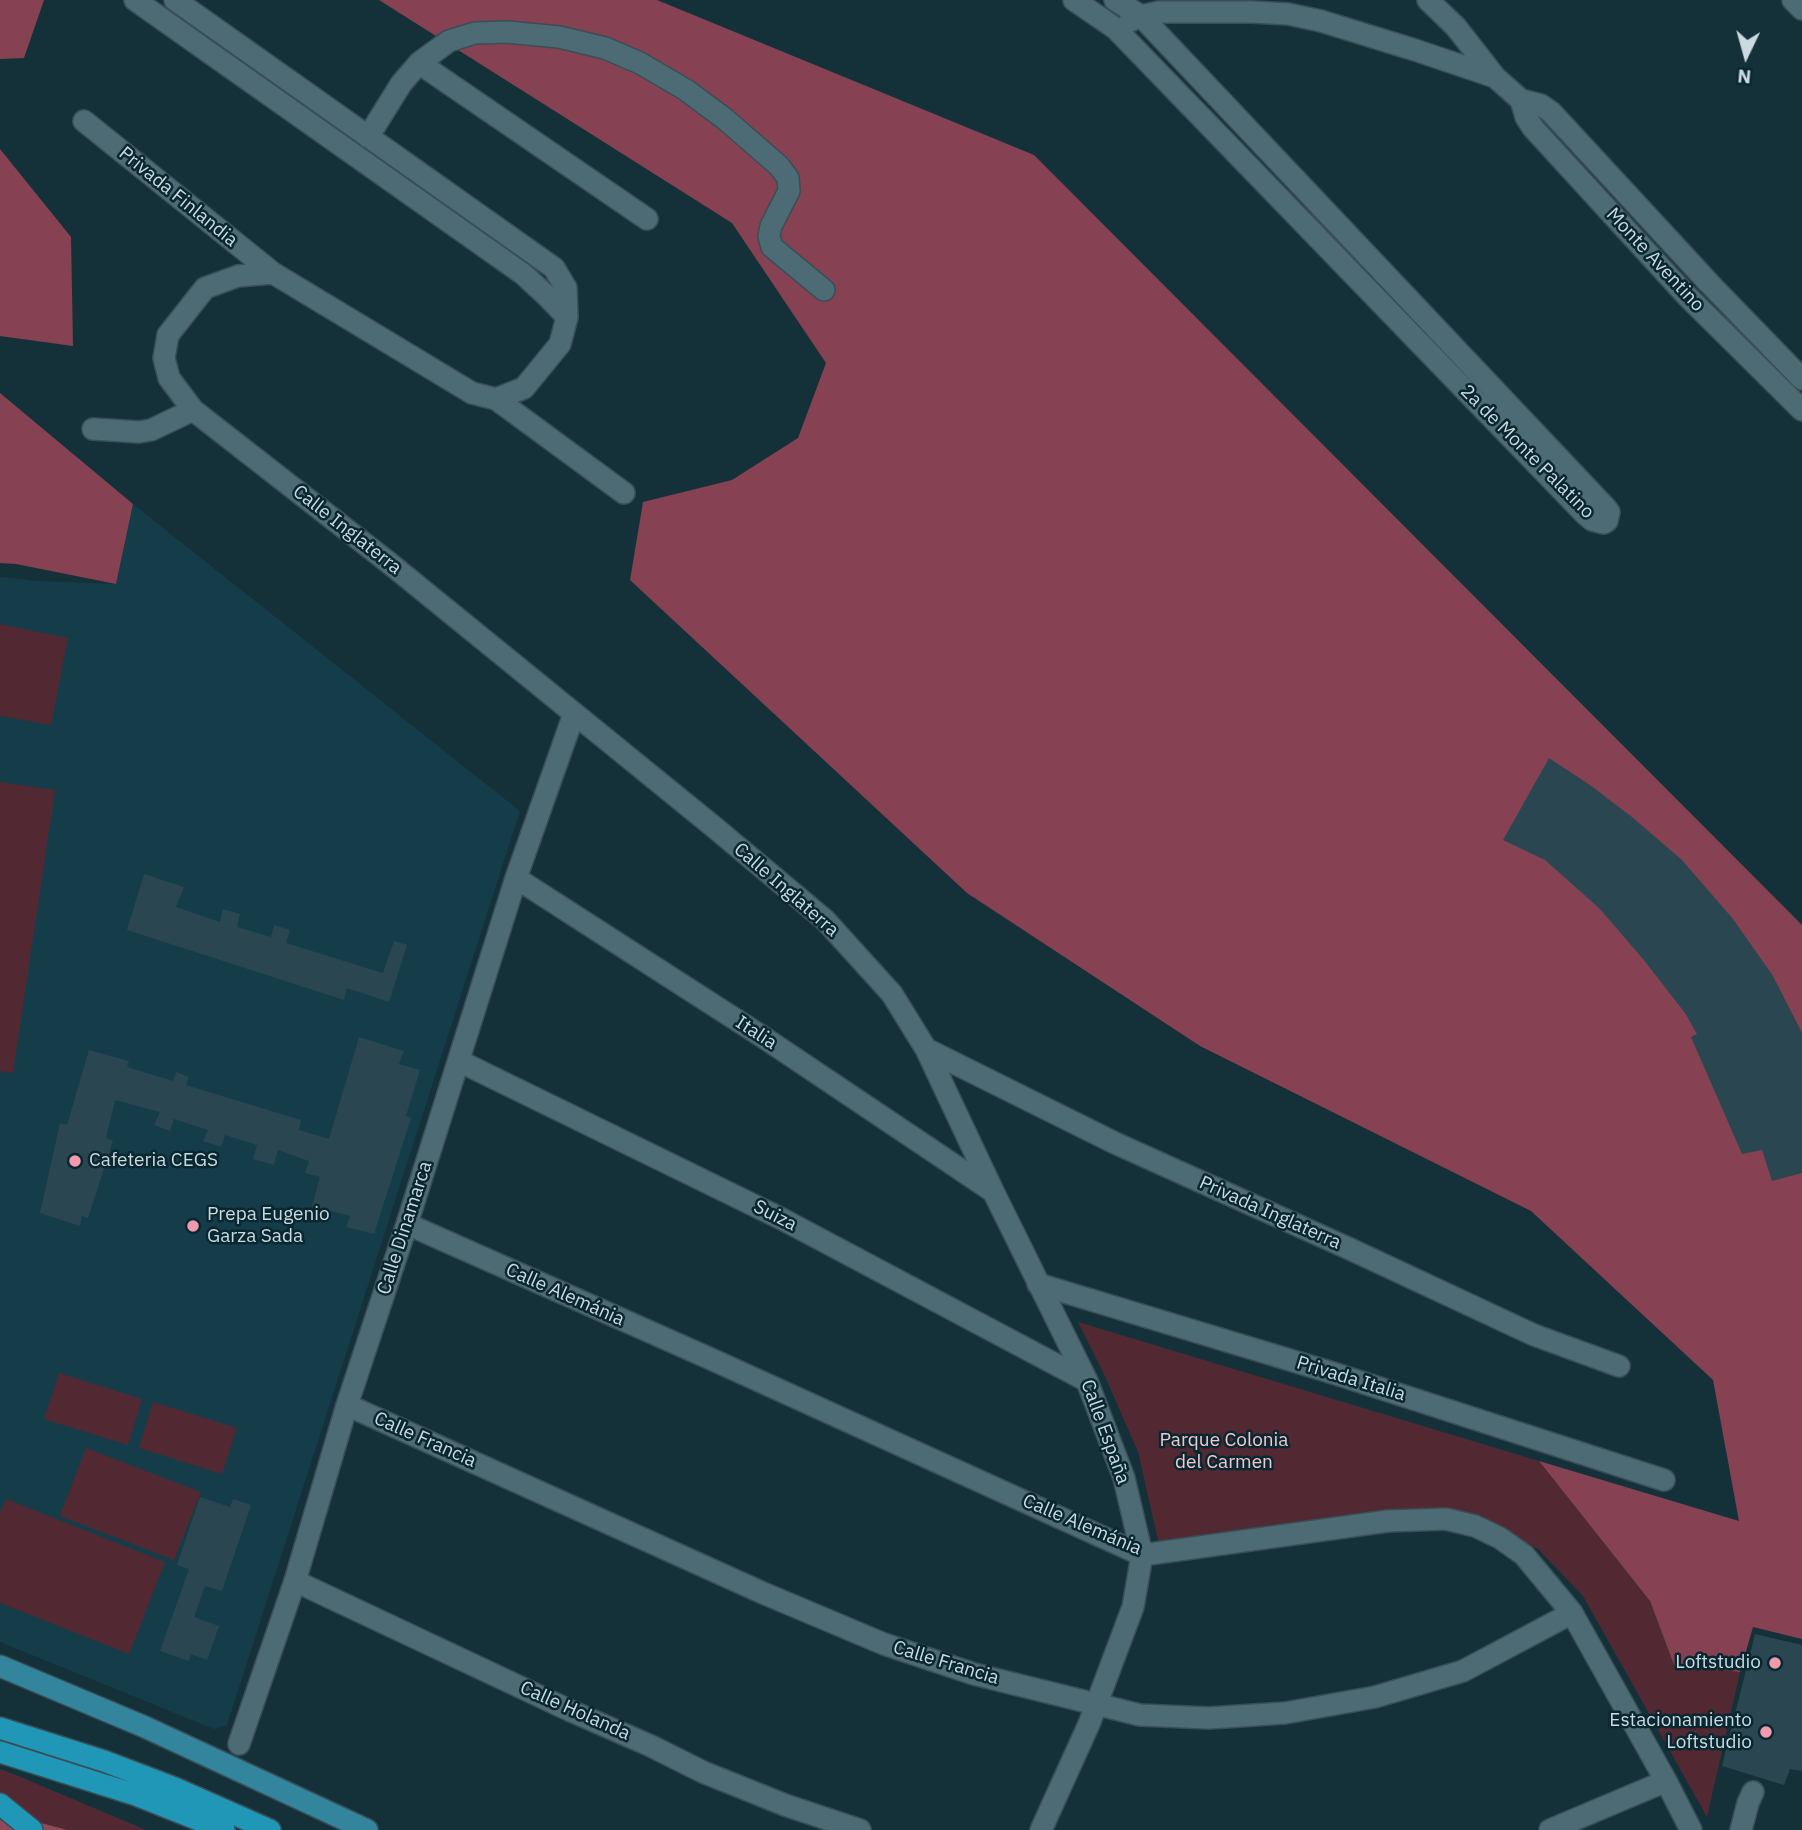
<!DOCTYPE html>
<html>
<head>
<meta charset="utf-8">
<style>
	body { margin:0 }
	#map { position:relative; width:1802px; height:1830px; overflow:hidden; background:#14313a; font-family:"IBM Plex Sans",sans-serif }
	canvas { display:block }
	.north { position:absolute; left:1711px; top:21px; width:70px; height:70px; -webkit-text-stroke:5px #092730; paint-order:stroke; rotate:185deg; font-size:19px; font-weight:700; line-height:28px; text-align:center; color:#cadae0 }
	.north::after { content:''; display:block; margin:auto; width:24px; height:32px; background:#cadae0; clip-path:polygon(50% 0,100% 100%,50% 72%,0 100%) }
</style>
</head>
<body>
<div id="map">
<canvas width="1802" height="1830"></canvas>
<div class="north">N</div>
</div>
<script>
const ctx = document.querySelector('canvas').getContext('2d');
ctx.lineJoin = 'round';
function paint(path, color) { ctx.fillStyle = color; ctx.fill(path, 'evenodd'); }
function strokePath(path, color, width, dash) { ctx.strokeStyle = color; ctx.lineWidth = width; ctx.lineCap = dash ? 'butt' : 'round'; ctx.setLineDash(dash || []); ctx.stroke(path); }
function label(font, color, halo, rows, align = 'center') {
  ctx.font = font + ' "IBM Plex Sans",sans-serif'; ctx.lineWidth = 5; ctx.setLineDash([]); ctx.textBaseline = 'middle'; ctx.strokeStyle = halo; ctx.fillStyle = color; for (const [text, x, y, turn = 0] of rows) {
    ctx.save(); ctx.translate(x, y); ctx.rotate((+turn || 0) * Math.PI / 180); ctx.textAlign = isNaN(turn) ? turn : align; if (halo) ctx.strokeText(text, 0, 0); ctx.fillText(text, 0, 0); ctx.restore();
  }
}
const built = new Path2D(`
	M133,504L520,811L227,1725L214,1729L0,1642V577L37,581L116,584Z`);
const green = new Path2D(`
	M0,624L68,638L51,725L0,716Z
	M0,782L55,790L13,1073L0,1071Z
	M1078,1322L1539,1461L1650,1601L1674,1665L1740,1672L1707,1817L1583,1596L1538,1549L1474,1516L1159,1544L1138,1452L1104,1374Z
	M59,1373L142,1399L128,1445L44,1419Z
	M153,1402L237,1428L222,1474L139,1448Z
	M86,1448L201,1492L174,1560L60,1516Z
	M6,1499L165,1562L129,1654L0,1603V1513Z
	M0,1769L16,1775L146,1830H0Z`);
const forest = new Path2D(`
	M0,0H44L24,58L0,59Z
	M379,0H657L1034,155L1802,925V1639L1753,1627L1740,1672L1674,1665L1650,1601L1539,1461L1739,1521L1713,1380L1531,1211L1200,1046L967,893L630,580L643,502L732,480L798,438L826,363L732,223Z
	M0,149L71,237L73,346L0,336Z
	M0,393L133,504L116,584L16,564L0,563Z`);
const water = new Path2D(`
	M0,1812L67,1830H0Z`);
const building = new Path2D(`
	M1549,758L1590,785L1632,817L1682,860L1733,919L1773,976L1802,1033V1173L1772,1181L1762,1150L1742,1154L1691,1037L1697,1034L1685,1013L1643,959L1599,908L1545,860L1503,840Z
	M144,874L184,887L176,907L220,922L223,909L240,914L237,927L271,937L274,925L290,930L286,943L383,973L394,941L407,945L389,1002L347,988L344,1000L127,930Z
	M359,1037L404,1051L399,1064L420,1070L406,1116L411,1118L374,1234L346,1227L350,1216L312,1206L320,1177L305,1173L309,1161L278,1150L274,1165L253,1159L257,1145L225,1135L221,1147L203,1141L208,1130L174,1119L170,1131L154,1125L160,1112L115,1100L106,1138L113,1141L88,1218L82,1216L80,1226L40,1213L60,1123L67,1125L89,1050L129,1061L127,1067L173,1081L176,1072L189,1077L186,1085L301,1120L299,1130L329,1139Z
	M200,1497L230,1507L233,1499L251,1505L222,1591L205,1586L194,1617L219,1626L207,1660L191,1654L189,1661L160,1651L189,1569L177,1565Z
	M1755,1634L1802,1645V1771L1790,1769L1784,1785L1722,1766Z`);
const minor = new Path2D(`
	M135,0L523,274L548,297L567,317L560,344L524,388L496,399L472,393L273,273L238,276L205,288L168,335L164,358L169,378L193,410L388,562L714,827L825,920L892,994L926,1049L993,1191L1087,1381L1124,1478L1142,1555L1133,1607L1089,1724L1041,1830
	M175,0L554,268L566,288L567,317
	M1074,0L1115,28L1585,514L1592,520L1604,523L1607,521L1609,512L1606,508L1141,16L1115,0
	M1428,0L1456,27L1495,77L1521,100L1541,105L1551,112L1709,283L1802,379
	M1793,0L1802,9
	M1130,21L1141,16L1159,12H1252L1288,14L1321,21L1415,50L1495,77
	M419,63L647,219
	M1521,100L1526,117L1533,128L1686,295L1802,410
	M84,121L273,273
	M368,137L401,84L419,63L449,41L475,33L507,32L559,37L605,48L640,63L686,90L725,119L779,166L788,178L789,191L771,226L769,236L772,247L824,290
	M496,399L624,493
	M93,429L139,432L151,430L193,410
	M516,878L763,1037L991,1190
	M926,1049L1115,1143L1350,1249L1534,1335L1619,1366
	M459,1061L782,1219L1087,1381
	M407,1224L711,1359L1142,1555L1388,1521L1446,1519L1475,1526L1500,1538L1524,1555L1572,1613L1666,1781L1691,1830
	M1038,1284L1333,1373L1664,1480
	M347,1405L763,1593L884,1644L974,1674L1140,1715L1209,1718L1285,1713L1375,1697L1463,1671L1572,1613
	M295,1581L571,1711L651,1746L703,1772L785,1805L860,1830
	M239,1744L295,1581L347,1405L407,1224L516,878L574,714
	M1550,1830L1666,1781
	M1741,1830L1748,1803L1753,1792`);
const major = new Path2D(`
	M0,1666L145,1727L367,1830`);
const highway = new Path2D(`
	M0,1728L104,1761L175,1788L270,1830
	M0,1752L136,1795L224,1830
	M0,1804L32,1830`);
const markers = [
	[75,1161,7,"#f29aad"],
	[193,1226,7,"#f29aad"],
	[1775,1663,7,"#f29aad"],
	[1766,1732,7,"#f29aad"]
];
const streetNames = [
	["Privada Finlandia",178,197,39],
	["Monte Aventino",1655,260,47],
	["2a de Monte Palatino",1527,452,45],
	["Calle Inglaterra",347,530,38],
	["Calle Inglaterra",786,890,41],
	["Italia",756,1033,33],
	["Privada Inglaterra",1270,1213,24],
	["Suiza",775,1216,27],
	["Calle Dinamarca",405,1228,-72],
	["Calle Alemánia",565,1295,24],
	["Privada Italia",1351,1379,17],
	["Calle España",1105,1432,70],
	["Calle Francia",425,1440,24],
	["Calle Alemánia",1082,1525,23],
	["Calle Francia",946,1663,17],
	["Calle Holanda",575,1711,24]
];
const poiNames = [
	["Cafeteria CEGS",89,1161],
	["Prepa Eugenio",207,1215],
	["Garza Sada",207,1237],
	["Loftstudio",1761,1663,"right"],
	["Estacionamiento",1752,1721,"right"],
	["Loftstudio",1752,1743,"right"]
];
const parkNames = [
	["Parque Colonia",1224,1441],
	["del Carmen",1224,1463]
];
paint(built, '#153c49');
paint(green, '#522933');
paint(forest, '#864252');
paint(water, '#904b5b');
paint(building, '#2a4751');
strokePath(minor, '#394e56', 24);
strokePath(major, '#394e56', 24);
strokePath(highway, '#394e56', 24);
strokePath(minor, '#4d6b75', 21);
strokePath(major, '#33859d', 21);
strokePath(highway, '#2197b7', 21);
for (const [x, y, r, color] of markers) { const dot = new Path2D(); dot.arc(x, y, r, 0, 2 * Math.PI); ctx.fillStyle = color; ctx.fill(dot); strokePath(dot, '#092730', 2.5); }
label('19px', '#cadae0', '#092730', streetNames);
label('19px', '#cadae0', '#092730', poiNames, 'left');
label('19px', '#f2c7cf', '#092730', parkNames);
</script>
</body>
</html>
